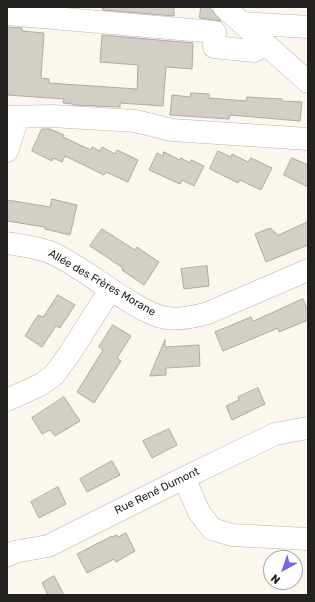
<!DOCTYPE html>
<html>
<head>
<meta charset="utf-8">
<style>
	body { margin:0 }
	#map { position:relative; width:315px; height:602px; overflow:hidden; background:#fbf6ee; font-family:Rubik,sans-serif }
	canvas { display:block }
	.frame { position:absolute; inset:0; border:8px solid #23211e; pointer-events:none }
	.north { position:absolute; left:263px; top:550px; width:40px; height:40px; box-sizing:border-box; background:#fff; border:1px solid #a7a6a5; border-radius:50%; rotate:220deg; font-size:11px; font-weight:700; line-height:16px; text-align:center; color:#23211e }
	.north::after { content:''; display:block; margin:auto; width:14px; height:18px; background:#7b66e1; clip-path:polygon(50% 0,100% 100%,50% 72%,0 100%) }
</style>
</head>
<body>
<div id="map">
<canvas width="315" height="602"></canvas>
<div class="frame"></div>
<div class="north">N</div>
</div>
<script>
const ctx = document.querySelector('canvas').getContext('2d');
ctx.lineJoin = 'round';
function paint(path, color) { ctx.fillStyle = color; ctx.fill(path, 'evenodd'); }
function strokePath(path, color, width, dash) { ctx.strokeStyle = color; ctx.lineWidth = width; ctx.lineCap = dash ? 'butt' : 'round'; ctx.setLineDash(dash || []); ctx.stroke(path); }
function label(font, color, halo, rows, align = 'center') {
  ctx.font = font + ' Rubik,sans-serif'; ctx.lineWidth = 3; ctx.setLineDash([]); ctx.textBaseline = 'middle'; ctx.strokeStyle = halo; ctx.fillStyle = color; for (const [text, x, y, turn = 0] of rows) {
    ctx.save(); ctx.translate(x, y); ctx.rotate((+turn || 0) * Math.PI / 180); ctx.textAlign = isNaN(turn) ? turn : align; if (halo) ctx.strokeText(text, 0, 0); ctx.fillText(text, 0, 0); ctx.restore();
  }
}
const building = new Path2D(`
	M103,7H174V16L103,10Z
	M201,7H209L221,21L200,18Z
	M7,27L22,28V31L44,33L41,78L49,79V83L137,89L138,65L100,62L102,35L193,43L192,69L166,67L163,106L120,103V107L73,105V104L63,103L64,99L7,95Z
	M191,93L209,94V98L246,101L247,97L282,99V101L302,102L300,121L230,115L229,119L170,115L172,95L190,97Z
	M42,129H50L64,135L63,137L91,150L92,147L100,151L102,147L115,154L117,150L138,160L128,182L106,172L104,175L65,156L62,162L53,158L52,161L32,151Z
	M218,151L231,157L232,154L248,162L251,158L272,168L261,190L240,180L238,183L210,169Z
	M164,152L180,160L181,158L190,163L191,160L204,166L194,186L182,180L180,184L149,170L157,153L163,156Z
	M292,158L308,165V187L284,175Z
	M52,199L77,205L70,235L45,229V227L7,221V200L50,207Z
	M308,222V245L266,262L255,234L270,228L278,235Z
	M102,229L135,250L137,247L159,262L144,285L122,270L123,268L90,246Z
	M207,266L209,286L184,289L181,269Z
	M58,295L75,305L60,328L56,326L42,347L25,336L38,315L43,317Z
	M303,299L308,311V320L279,332L278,328L223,351L215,332L251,317L253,321Z
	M113,325L131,336L117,358L121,361L94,403L77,392L103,350L99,347Z
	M165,340V347L199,345L200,366L166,368V375L150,376Z
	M258,388L265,404L232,420L226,406L239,400L238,397Z
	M64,397L80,421L55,436L50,430L42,434L32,418Z
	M169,429L177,445L152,458L143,441Z
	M112,461L120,475L87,492L80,479Z
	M58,487L66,504L39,518L31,502Z
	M126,533L135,551L116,562L114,559L87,573L77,554L112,536V537L117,535L118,537Z
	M54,576L64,595H48L42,583Z`);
const minor = new Path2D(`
	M224,7L308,82
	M7,14L215,32L214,47L254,51L266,44
	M242,23L308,27
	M7,117L52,116L135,121L172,130L308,139
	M7,151L18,117
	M7,243C23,246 39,247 54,254C81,267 106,288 132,303C142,309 154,316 166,318C180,320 194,317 208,313L308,270
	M7,400L40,385L54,375L70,353L110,290
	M184,478L199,512L212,529L232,535L308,539
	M7,556L14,552L48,546L184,478L275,434L308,428`);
const streetNames = [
	["Allée des Frères Morane",102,283,30],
	["Rue René Dumont",157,491,-26]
];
paint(building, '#d3cfc7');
strokePath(building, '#aea9a2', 1);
strokePath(minor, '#b7b2ab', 23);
strokePath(minor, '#fff', 22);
label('11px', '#23211e', '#fff', streetNames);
</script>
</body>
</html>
